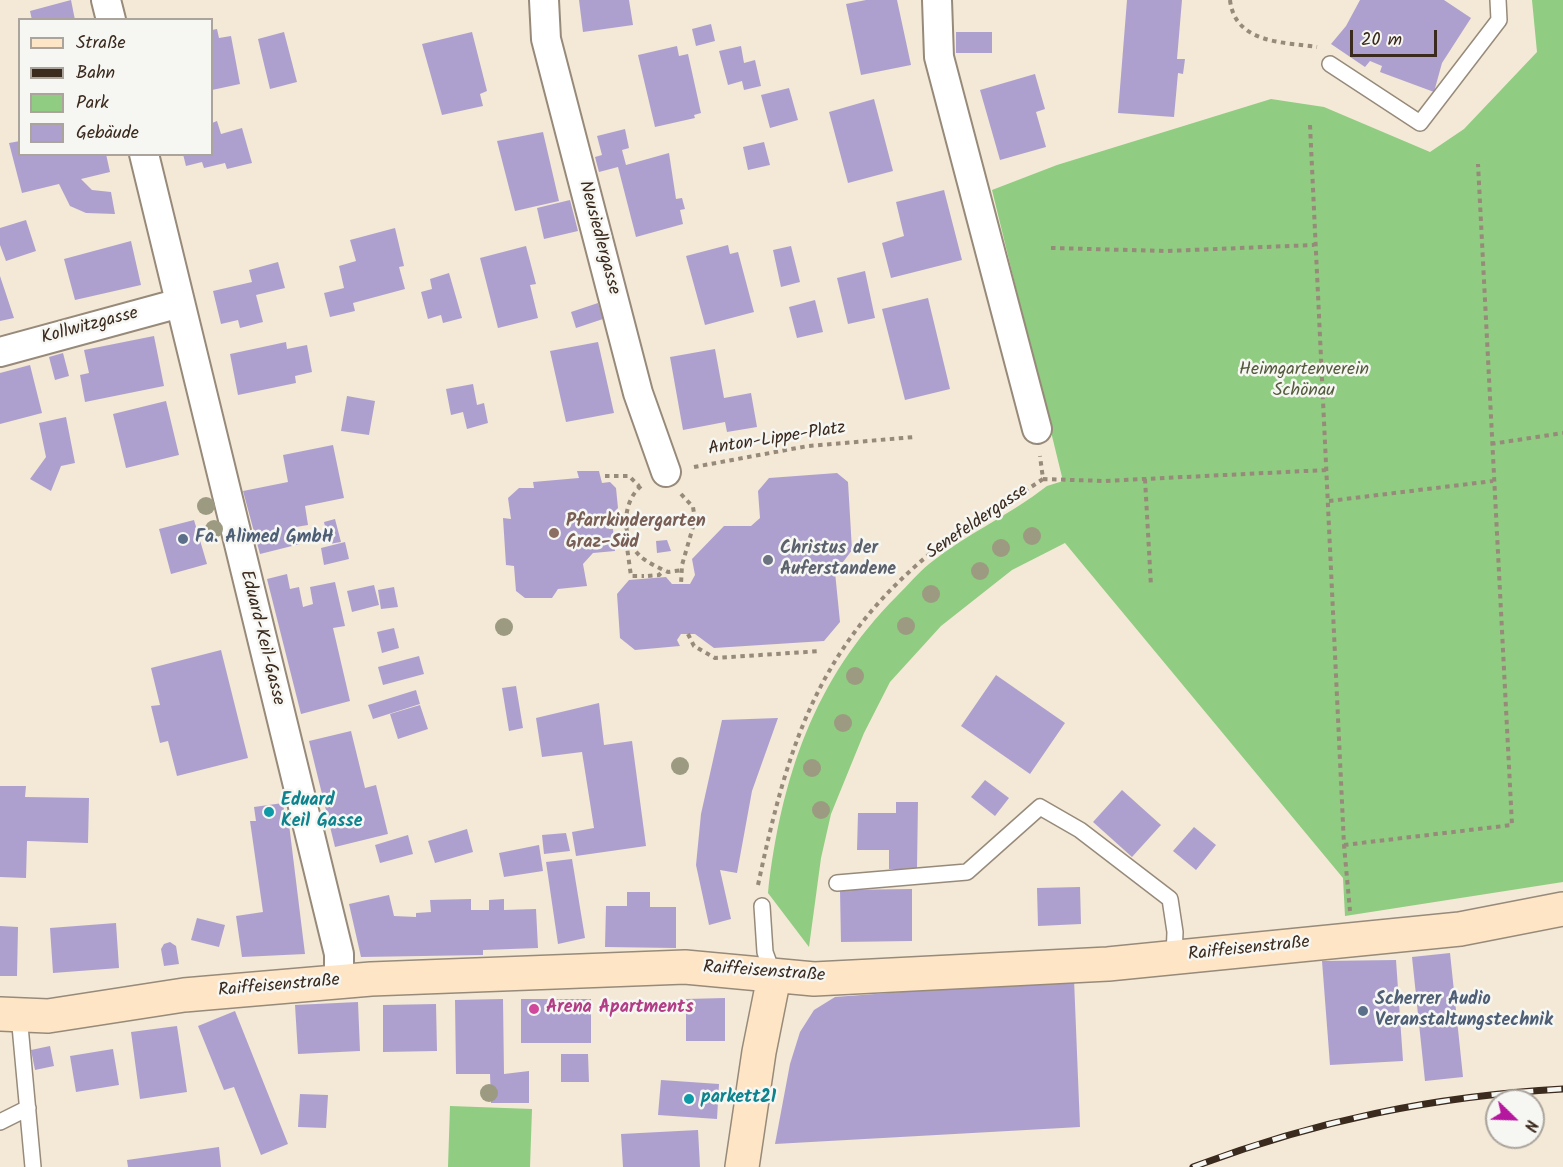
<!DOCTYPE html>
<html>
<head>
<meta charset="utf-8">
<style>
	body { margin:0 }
	#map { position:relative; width:1563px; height:1167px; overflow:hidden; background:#f3e9d6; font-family:Kalam,sans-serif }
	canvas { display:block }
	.legend { position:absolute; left:18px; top:18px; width:195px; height:138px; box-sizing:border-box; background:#f6f6f2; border:2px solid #aba49d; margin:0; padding:8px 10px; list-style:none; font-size:18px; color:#3b2a1e }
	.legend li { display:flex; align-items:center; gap:12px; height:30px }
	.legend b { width:30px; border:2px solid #aba49d }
	.north { position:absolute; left:1485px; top:1089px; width:60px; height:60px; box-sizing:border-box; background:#f6f6f2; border:2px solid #aba49d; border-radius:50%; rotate:113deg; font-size:16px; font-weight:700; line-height:24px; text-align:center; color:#3b2a1e }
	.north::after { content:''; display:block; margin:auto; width:21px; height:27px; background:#b5179e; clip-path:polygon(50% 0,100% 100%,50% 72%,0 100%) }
	.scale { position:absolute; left:1350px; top:30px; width:87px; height:27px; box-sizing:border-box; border:3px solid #3b2a1e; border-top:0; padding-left:8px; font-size:18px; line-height:21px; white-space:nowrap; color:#3b2a1e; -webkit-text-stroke:4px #f6f6f2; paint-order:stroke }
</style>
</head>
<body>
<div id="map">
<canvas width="1563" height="1167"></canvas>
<ul class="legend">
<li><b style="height:8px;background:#fee5c5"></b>Straße</li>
<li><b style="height:8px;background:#3b2a1e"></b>Bahn</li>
<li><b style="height:16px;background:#90cc81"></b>Park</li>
<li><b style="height:16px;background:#aea0ce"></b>Gebäude</li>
</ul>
<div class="north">N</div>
<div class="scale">20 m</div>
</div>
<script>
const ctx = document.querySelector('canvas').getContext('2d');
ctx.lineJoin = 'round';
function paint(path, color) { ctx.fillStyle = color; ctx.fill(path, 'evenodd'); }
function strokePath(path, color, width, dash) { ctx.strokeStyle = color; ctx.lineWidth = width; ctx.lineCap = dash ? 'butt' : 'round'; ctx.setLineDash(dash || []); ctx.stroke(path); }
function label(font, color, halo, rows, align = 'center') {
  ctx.font = font + ' Kalam,sans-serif'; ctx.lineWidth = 5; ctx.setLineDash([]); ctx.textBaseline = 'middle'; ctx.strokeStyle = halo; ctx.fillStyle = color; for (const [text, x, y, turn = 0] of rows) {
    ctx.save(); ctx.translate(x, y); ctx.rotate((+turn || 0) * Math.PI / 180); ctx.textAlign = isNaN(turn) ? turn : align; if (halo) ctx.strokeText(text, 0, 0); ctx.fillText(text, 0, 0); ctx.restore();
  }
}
const green = new Path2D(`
	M1532,0H1563V882L1345,916L1343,878L1065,543L1012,570L941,626L890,682L864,733L831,814L821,858L809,947L768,893C781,778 814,679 897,596C908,585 918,573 929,564C966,534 1010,515 1047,486L1063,481L992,190L1057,165L1271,99L1324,107L1430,152L1464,129L1537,52Z
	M450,1106L532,1109L530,1167H448Z`);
const building = new Path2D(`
	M71,0L75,20H32L30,11Z
	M579,0H629L633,25L583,32Z
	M866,0H897L911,65L861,75L846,4Z
	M1127,0H1182L1177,59H1185L1183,74L1178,73L1174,117L1118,113Z
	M1360,0H1444L1471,18L1442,63L1434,92L1380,72L1382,66L1370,61L1365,67L1331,44L1346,26Z
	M711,24L715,41L696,46L692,29Z
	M217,29L219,38L231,36L240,84L212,90V30Z
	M284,32L297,82L270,89L258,39Z
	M472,32L487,91L480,94L483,106L442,115L422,44Z
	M956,32H992V53H956Z
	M677,46L679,56L688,54L701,113L694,115L695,118L655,127L638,55Z
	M741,46L744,63L755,60L761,86L744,90L742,81L728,85L719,51Z
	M1035,74L1045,109L1036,112L1046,147L1000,160L980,90Z
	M789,88L798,120L770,128L761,95Z
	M874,99L893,171L848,183L829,112Z
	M217,121L221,134L242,128L252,163L227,169L225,163L204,168L202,162L186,166L183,154H212V123Z
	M625,129L629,148L622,150L626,165L669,153L676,199L682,198L685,209L680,210L683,224L636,237L618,167L599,172L595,157L602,155L597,136Z
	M543,132L559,201L515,211L497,141Z
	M20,141V154H106L110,172L81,179L92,190L111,192L115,214L86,213L70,206L59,184L22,193L9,143Z
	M764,142L770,165L748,170L743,147Z
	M944,190L962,260L891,278L882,243L904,236L896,202Z
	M570,200L578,231L544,239L537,208Z
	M26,220L36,251L6,261L0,245V228Z
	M395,228L404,266L399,267L405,289L353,303L355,311L330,317L324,293L344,288L339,266L356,261L350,240Z
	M131,241L141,285L75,300L64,259Z
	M728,245L730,254L738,252L754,312L705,325L686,256Z
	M526,246L536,284L530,285L538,318L498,328L480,258Z
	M791,246L800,282L781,287L773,250Z
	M278,262L285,288L256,295L263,322L240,328L238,320L221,324L213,291L252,282L249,270Z
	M865,271L875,318L848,324L837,278Z
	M449,273L462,318L443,323L441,315L428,319L421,292L432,289L430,279Z
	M0,276L14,318L0,321Z
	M928,298L950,389L905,400L882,309Z
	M815,300L823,332L797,338L789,307Z
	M598,303L603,319L576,328L571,312Z
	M154,336L164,386L85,402L80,375L89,373L84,350Z
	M286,342L287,349L307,345L312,372L295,376L296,383L238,395L230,354Z
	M598,342L614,413L566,422L550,351Z
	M715,349L724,398L751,393L757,427L727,432L725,422L683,430L670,357Z
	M63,353L69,376L55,380L49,357Z
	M30,365L42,413L0,424V373Z
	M473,384L477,405L484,403L488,423L467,429L463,412L451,415L446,389Z
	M347,396L375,401L369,435L341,431Z
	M166,401L179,455L126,468L113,414Z
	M66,417L75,463L61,466L51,491L30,479L46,457L39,423Z
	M333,445L344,498L305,506L308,525L296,527L300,544L260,554L243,491L288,482L283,455Z
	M577,471H599L602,483L610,482L616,488L618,508L607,519L609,529H613L615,551L593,553L583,564L587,586L558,589L552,598H525L516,591L514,566L506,565L503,518L511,519L508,498L519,488H534L533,482L579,478Z
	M837,473L848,482L852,550L843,562H834L840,622L824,641L714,648L695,634H681L677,640L680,646L635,650L620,638L617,594L629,580L666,577L672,584H690L695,575L692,559L724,526H751L760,518L758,491L769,478Z
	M335,519L341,542L329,544L324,522Z
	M194,520L207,564L171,574L159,529Z
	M667,540L671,551L657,553L656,541Z
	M345,542L349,559L324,565L321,548Z
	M287,574L290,589L299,587L303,607L313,604L310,587L335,582L345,626L333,628L350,701L301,714L267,579Z
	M374,585L379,605L352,612L347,591Z
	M394,587L398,607L381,609L378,590Z
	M394,628L399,648L382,653L377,632Z
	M221,650L248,758L177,776L168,741L160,743L151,706L160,705L151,668Z
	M419,656L424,674L383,685L378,667Z
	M996,675L1065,723L1030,774L961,726Z
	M516,686L523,728L509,731L502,688Z
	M416,690L420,704L373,719L368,705Z
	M599,703L604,745L632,741L646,846L576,856L572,832L594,828L582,752L542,757L536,718Z
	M420,705L428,729L398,739L390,714Z
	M778,718L752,791L737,873L720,870L731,919L709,925L696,865L701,814L722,720Z
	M351,731L365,788L376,785L388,834L335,847L309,741Z
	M985,780L1009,798L995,816L971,797Z
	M0,786H26L25,797L89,798L88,843L27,841L26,878L0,877Z
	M1122,790L1161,825L1132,857L1093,822Z
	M896,802H918L917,869H889V850H857L858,813H896Z
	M283,803L285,817L288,816L305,954L242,957L236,916L263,912L250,821H256L254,807Z
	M1194,827L1216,845L1196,870L1173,851Z
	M467,829L473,852L435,863L428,841Z
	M566,833L570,851L544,854L542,835Z
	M408,835L413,854L380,863L375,845Z
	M539,845L543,871L504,877L499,853Z
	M572,859L585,938L558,944L546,862Z
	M1080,887L1081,924L1038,926L1037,888Z
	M912,889V941L841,942L840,890Z
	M627,892H650V907H676V948L605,947L606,906H627Z
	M389,895L394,916L416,917V913L431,912L430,900L471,899V910H489V900L504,899V910L536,909L538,948L483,950V955L361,957L349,904Z
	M197,918L225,925L219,947L191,940Z
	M116,923L119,968L53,973L50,928Z
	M0,926L18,927L17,976H0Z
	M170,942L176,946L179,964L164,966L161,949L164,944Z
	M1450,953L1463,1077L1425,1081L1412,957Z
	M1396,960L1403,1061L1330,1065L1322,961Z
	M1074,979L1080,1127L775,1144L790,1064L800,1032L814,1010L835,997Z
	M725,998V1041H686V999Z
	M503,999L504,1074L529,1071V1103H491L490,1074H456L455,1000Z
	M521,999H591V1043H521Z
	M358,1002L360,1051L298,1054L295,1005Z
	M436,1004L437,1051L383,1052V1005Z
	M235,1011L288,1144L261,1155L234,1087L224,1090L198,1026Z
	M177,1026L187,1092L140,1099L131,1032Z
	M50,1046L54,1066L35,1070L31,1050Z
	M113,1049L119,1085L76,1092L70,1056Z
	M561,1054H588L589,1082H561Z
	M661,1080L719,1084L717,1119L658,1115Z
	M300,1094L328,1095L326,1128L298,1127Z
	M698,1130L700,1167H623L621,1134Z
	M219,1147L221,1167H128L127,1160Z`);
const path = new Path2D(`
	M1230,0C1235,44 1284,42 1317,47
	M1310,125L1344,845L1350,911
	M1051,248L1167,251L1314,245
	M1491,444L1563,433
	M694,467L808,446L915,437
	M605,476H629L639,486
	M1043,479L1104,481L1326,470
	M1145,479L1151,586
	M641,486C622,502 621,537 639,555C646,562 659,568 668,572L683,570
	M681,494L693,507L695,520L682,565L681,584
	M1329,501L1493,481
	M625,533L631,576H644
	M648,576L659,575L664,570
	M688,634L694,646L715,658L821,651
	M1344,845L1512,825L1478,164
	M758,885C786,754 814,655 919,563C956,530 1002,507 1043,479L1040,456`);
const lane = new Path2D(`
	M1330,64L1420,123L1499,20L1498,0
	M837,883L967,872L1040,807L1080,830L1170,899L1175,932L1174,957
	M762,906L765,952L774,977
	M19,1015L33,1167
	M0,1122L28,1108`);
const street = new Path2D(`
	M106,0L111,20
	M544,0L546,39L638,393L666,472
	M937,0L939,57L1037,429
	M144,154L339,954V982
	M0,352L180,303`);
const secondary = new Path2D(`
	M0,1014L48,1016L184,995L371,979L685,967L814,979L1108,964L1460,929L1563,909
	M742,1167L759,1052L774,977`);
const rail = new Path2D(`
	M1193,1167C1315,1121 1434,1096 1563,1089`);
const trees = [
	[206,506],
	[214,529],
	[1032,536],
	[1001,548],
	[980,571],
	[931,594],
	[906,626],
	[504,627],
	[855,676],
	[843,723],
	[680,766],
	[812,768],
	[821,810],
	[489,1093]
];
const markers = [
	[554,533,6,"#8d6e63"],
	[183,539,6,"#5c6f8a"],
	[768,560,6,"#6b7280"],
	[269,812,6,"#0f9aa8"],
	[534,1009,6,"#d1479c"],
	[1363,1011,6,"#5c6f8a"],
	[689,1099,6,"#0f9aa8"]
];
const streetNames = [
	["Neusiedlergasse",598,238,75],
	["Kollwitzgasse",90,327,-15],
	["Anton-Lippe-Platz",777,440,-9],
	["Senefeldergasse",978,523,-34],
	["Eduard-Keil-Gasse",261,638,76],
	["Raiffeisenstraße",1249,950,-6],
	["Raiffeisenstraße",764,973,4],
	["Raiffeisenstraße",279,987,-5]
];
const parkNames = [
	["Heimgartenverein",1304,371],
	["Schönau",1304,392]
];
const educationNames = [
	["Pfarrkindergarten",566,523],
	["Graz-Süd",566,544]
];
const serviceNames = [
	["Fa. Alimed GmbH",195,539],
	["Scherrer Audio",1375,1001],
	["Veranstaltungstechnik",1375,1022]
];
const worshipNames = [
	["Christus der",780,550],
	["Auferstandene",780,571]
];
const cultureNames = [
	["Eduard",281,802],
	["Keil Gasse",281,823],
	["parkett21",701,1099]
];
const hotelNames = [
	["Arena Apartments",546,1009]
];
paint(green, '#90cc81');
paint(building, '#aea0ce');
strokePath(lane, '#978a7a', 18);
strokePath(street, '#978a7a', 32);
strokePath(secondary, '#978a7a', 36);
strokePath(path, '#978a7a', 4, [4.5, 4.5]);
strokePath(lane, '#fff', 15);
strokePath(street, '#fff', 28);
strokePath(secondary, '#fee5c5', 33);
strokePath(rail, '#3b2a1e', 7);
strokePath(rail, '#f6f6f2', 4.5, [14]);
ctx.fillStyle = '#9c9b81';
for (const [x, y] of trees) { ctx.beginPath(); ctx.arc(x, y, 9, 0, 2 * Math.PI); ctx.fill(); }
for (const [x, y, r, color] of markers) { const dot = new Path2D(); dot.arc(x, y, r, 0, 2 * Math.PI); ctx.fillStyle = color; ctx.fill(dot); strokePath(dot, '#f6f6f2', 2); }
label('18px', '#3b2a1e', '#f6f6f2', streetNames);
label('18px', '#545b3c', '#f6f6f2', parkNames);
label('bold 18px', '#785e54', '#f6f6f2', educationNames, 'left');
label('bold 18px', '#4e5e75', '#f6f6f2', serviceNames, 'left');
label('bold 18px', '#5b616d', '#f6f6f2', worshipNames, 'left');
label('bold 18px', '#0d838f', '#f6f6f2', cultureNames, 'left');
label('bold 18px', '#b23c85', '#f6f6f2', hotelNames, 'left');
</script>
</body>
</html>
